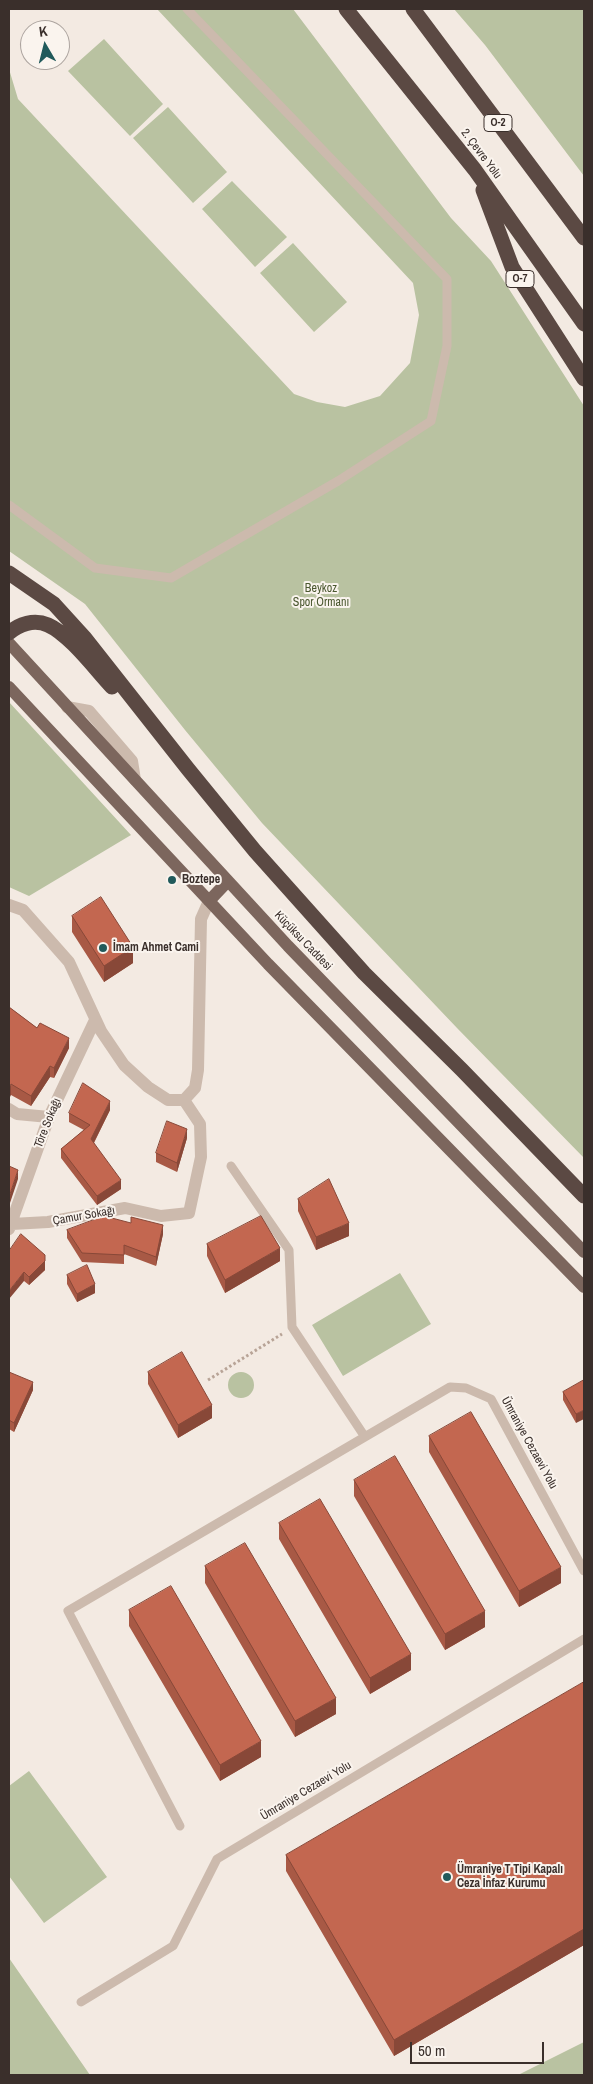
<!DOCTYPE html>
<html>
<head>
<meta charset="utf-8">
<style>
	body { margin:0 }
	#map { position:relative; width:593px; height:2084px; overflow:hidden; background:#f3eae2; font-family:"Archivo Narrow",sans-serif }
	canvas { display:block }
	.frame { position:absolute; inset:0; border:10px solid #3a2f2b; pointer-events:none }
	.north { position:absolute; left:20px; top:20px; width:50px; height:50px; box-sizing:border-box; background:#faf4ee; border:1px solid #ada5a0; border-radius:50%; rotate:352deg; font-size:14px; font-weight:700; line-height:20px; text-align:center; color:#3a2f2b }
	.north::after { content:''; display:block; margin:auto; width:18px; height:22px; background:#215a5b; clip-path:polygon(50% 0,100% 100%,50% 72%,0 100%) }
	.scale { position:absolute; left:410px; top:2042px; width:134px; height:22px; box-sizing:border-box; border:2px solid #3a2f2b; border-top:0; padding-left:6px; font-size:15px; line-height:18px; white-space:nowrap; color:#3a2f2b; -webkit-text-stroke:4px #faf4ee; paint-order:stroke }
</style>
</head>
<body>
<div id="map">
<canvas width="593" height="2084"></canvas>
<div class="frame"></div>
<div class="north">K</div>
<div class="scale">50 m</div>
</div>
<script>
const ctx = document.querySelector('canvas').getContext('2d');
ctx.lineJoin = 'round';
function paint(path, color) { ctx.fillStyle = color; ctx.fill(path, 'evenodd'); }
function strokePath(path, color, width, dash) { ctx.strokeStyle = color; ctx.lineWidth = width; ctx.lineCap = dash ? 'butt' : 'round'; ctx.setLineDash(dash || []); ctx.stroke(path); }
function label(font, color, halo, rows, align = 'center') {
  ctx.font = font + ' "Archivo Narrow",sans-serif'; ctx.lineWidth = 4; ctx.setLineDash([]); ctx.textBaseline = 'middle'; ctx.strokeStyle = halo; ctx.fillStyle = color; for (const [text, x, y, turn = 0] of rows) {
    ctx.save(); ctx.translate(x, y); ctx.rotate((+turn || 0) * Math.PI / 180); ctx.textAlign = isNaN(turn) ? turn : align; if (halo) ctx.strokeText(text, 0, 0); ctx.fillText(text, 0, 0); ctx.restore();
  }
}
const green = new Path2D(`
	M157,9H293L451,218L491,261L584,406V1158L457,1028L262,823L185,730L85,604L9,551V69L18,99L294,394L317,402L345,407L380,396L410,363L419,315L413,283Z
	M454,9H584V176L485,45Z
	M104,39L163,104L130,136L68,71Z
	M168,107L227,172L193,203L133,138Z
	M232,181L287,237L255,267L202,209Z
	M293,243L347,302L314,332L260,273Z
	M9,702L131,835L29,896L9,887Z
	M400,1273L431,1324L343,1376L312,1325Z
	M228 1385a13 13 0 1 1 26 0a13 13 0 1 1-26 0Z
	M29,1771L107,1877L44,1923L9,1876V1786Z
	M9,1958L90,2075H9Z
	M584,2042V2075H518Z`);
const path = new Path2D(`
	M208,1380L282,1334`);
const lane = new Path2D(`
	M9,505L95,568L171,578L338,481L431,421L447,346V279L187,9
	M231,1166L289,1250L292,1327L365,1437
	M180,1826L68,1611L450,1387L466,1388L491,1399L584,1571
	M81,2002L173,1946L217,1859L584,1639`);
const street = new Path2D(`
	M67,707L89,711L132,761L135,780
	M9,905L23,910L69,962L101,1031L124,1065L148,1087L168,1100H184L195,1088L198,1070L201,919L209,901
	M9,1109L17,1114L49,1117
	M9,1222L12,1224L48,1222L125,1208L161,1216L189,1213L201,1157L200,1124L184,1100
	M9,1229L49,1117L95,1020`);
const primary = new Path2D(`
	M9,643L288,946L584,1252
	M9,687L268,964L584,1287
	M209,901L228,881`);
const highway = new Path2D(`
	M346,9L475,170L584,324
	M413,9L584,238
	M483,190L512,267L584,379
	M9,573L54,604L84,637L188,769L255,851L364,973L462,1070L584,1196
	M9,633C19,624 34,619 48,625C69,634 96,670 112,687`);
const wall = new Path2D(`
	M72,916L133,963L104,982L72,932Z
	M9,1007L37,1028L69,1048L54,1078L50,1077L31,1106L11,1095Z
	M110,1110L94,1143L121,1189L97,1205L61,1158V1149L84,1130L69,1122V1113Z
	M187,1138L177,1172L156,1162V1153Z
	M298,1199L349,1236L316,1250L298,1211Z
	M131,1223L163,1234L156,1266L124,1254V1264L82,1262L67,1238V1230Z
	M207,1244L280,1261L225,1293L207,1256Z
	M9,1251L45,1270L29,1285L24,1281Z
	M67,1275L95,1293L77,1302L67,1284Z
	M9,1372L33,1390L14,1432L9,1429Z
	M148,1372L212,1418L178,1438L148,1384Z
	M584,1380L576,1423L563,1400V1392Z
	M429,1436L561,1583L519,1607L429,1452Z
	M354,1480L485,1627L445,1650L354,1496Z
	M279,1523L411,1670L370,1694L279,1539Z
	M205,1566L336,1714L295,1737L205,1583Z
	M129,1610L261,1757L220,1781L129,1626Z
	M584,1682V1945L394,2056L286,1871V1855Z`);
const shadedWall = new Path2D(`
	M133,947V963L104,982V966Z
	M69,1038V1048L54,1078V1068Z
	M50,1066V1077L31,1106V1096Z
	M11,1084V1095L9,1099V1088Z
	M110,1101V1110L91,1148V1139Z
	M187,1129V1138L177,1172V1163Z
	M18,1170V1179L9,1206V1197Z
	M121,1180V1189L97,1205V1196Z
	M349,1223V1236L316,1250V1237Z
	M163,1225V1234L156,1266V1257Z
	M280,1248V1261L225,1293V1280Z
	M45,1261V1270L29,1285V1277Z
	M24,1272V1281L9,1299V1291Z
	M95,1284V1293L77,1302V1294Z
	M33,1382V1390L14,1432V1423Z
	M212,1405V1418L178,1438V1425Z
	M584,1410V1419L576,1423V1414Z
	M561,1567V1583L519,1607V1591Z
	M485,1611V1627L445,1650V1634Z
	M411,1654V1670L370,1694V1678Z
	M336,1698V1714L295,1737V1721Z
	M261,1741V1757L220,1781V1765Z
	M584,1929V1945L394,2056V2040Z`);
const building = new Path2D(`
	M101,897L133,947L104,966L72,916Z
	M9,1007L37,1028L40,1023L69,1038L54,1068L50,1066L31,1096L11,1084L9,1088Z
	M83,1083L110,1101L91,1139L121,1180L97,1196L61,1149L90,1125L69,1113Z
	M167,1121L187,1129L177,1163L156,1153Z
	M9,1166L18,1170L9,1197Z
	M329,1179L349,1223L316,1237L298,1199Z
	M104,1216L131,1223V1217L163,1225L156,1257L124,1245V1255L82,1253L67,1230Z
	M261,1216L280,1248L225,1280L207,1244Z
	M21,1234L45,1255V1261L29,1277L24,1272L9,1291V1251Z
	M87,1265L95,1284L77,1294L67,1275Z
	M182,1352L212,1405L178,1425L148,1372Z
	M9,1372L33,1382L14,1423L9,1420V1401H10H9Z
	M584,1380V1410L576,1414L563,1392Z
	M471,1412L561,1567L519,1591L429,1436Z
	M395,1456L485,1611L445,1634L354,1480Z
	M320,1499L411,1654L370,1678L279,1523Z
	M245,1543L336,1698L295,1721L205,1566Z
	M171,1586L261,1741L220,1765L129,1610Z
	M584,1682V1929L394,2040L286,1855Z`);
const markers = [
	[172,880,5,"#215a5b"],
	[103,948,5,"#215a5b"],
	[447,1877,5,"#215a5b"]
];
const shields = [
	[498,123,28],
	[520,279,28]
];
const shieldNames = [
	["O-2",498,123],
	["O-7",520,279]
];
const streetNames = [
	["2. Çevre Yolu",481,154,53],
	["Küçüksu Caddesi",303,941,46],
	["Töre Sokağı",48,1123,-68],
	["Çamur Sokağı",84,1216,-10],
	["Ümraniye Cezaevi Yolu",529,1443,61],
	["Ümraniye Cezaevi Yolu",306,1791,-31]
];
const parkNames = [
	["Beykoz",321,589],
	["Spor Ormanı",321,603]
];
const poiNames = [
	["Boztepe",182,880],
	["İmam Ahmet Cami",113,948],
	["Ümraniye T Tipi Kapalı",457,1870],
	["Ceza İnfaz Kurumu",457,1884]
];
paint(green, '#b9c2a1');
strokePath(path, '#b8a497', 3, [2.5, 2.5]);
strokePath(lane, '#ccbaad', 9);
strokePath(street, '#ccbaad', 12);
strokePath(primary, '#7c665d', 12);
strokePath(highway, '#5b4943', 15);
paint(wall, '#a85945');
paint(shadedWall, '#884838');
paint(building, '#c36750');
strokePath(building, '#884838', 1);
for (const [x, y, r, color] of markers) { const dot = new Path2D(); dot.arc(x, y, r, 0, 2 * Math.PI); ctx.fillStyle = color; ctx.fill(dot); strokePath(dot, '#faf4ee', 2); }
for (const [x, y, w] of shields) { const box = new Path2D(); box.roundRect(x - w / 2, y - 8.5, w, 17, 4); ctx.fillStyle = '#faf4ee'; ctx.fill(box); strokePath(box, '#3a2f2b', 1); }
label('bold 11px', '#3a2f2b', null, shieldNames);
label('12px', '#3a2f2b', '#faf4ee', streetNames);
label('12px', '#4b5830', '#faf4ee', parkNames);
label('bold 12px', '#3a2f2b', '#faf4ee', poiNames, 'left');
</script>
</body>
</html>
